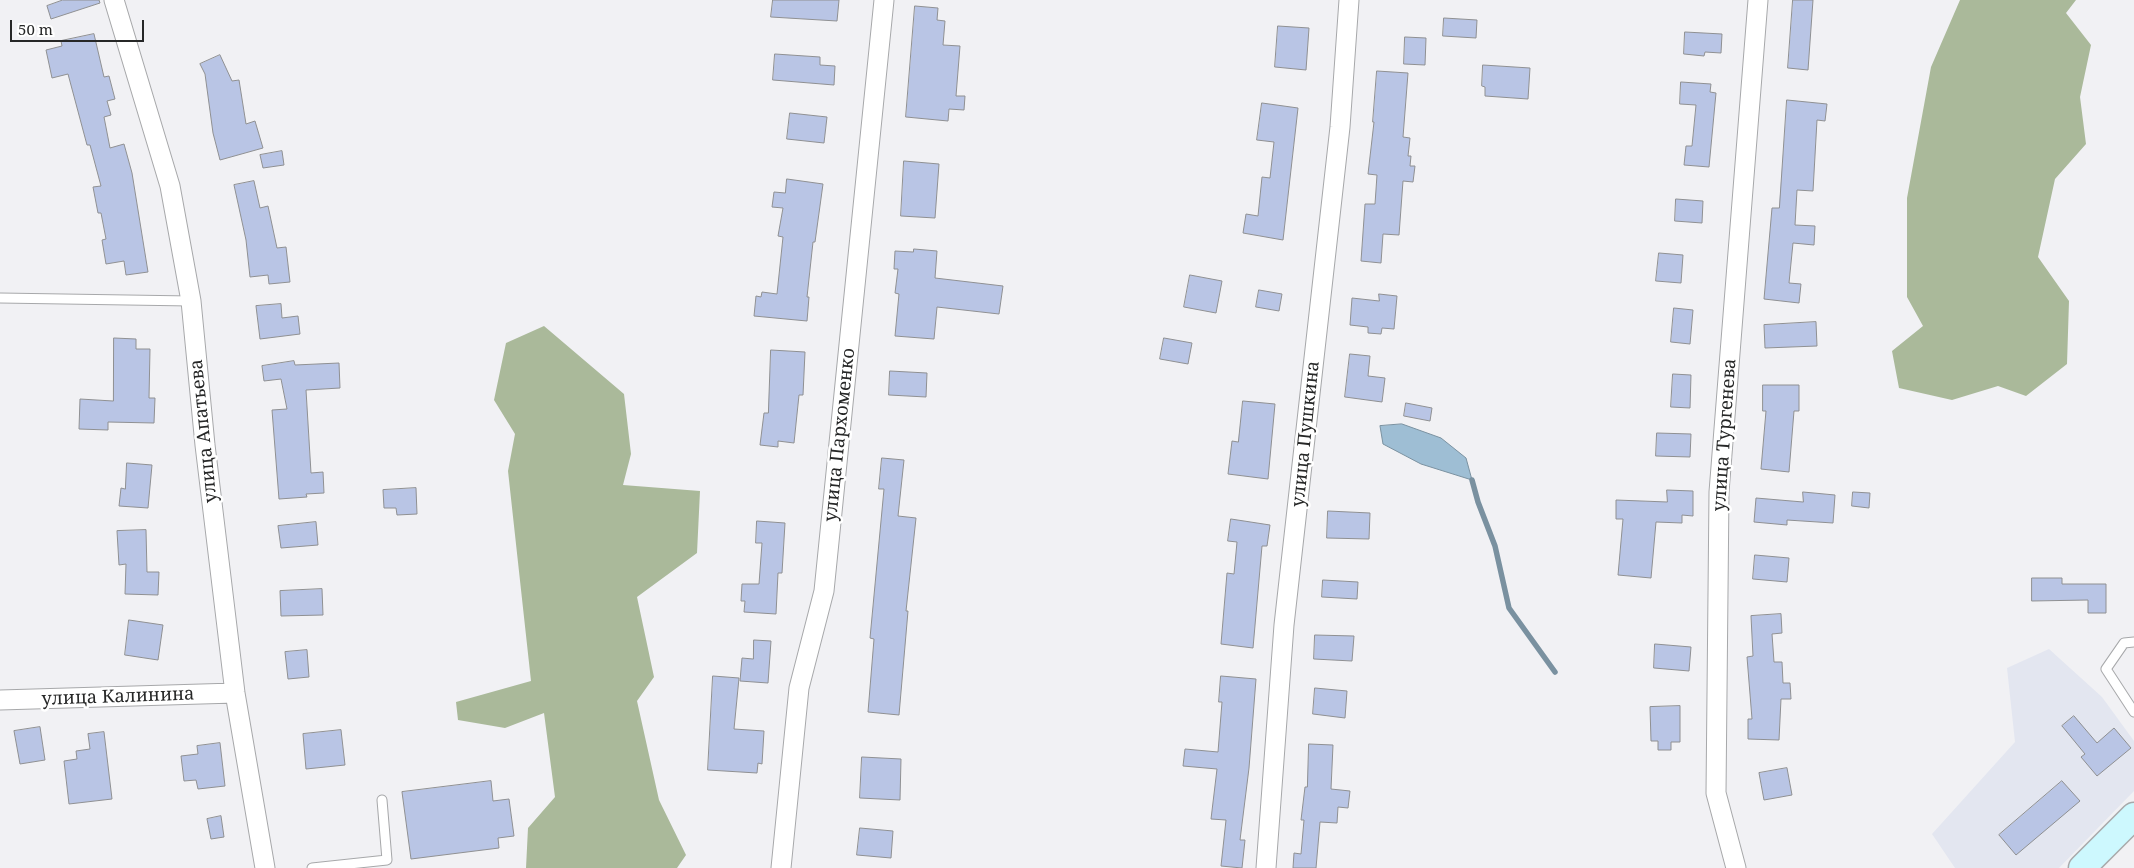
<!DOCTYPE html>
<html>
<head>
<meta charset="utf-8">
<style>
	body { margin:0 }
	#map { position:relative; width:2134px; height:868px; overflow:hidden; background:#f1f1f4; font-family:"Noto Serif",serif }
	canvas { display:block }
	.scale { position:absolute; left:10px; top:20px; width:134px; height:22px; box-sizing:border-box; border:2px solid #262727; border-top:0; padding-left:6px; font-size:15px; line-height:18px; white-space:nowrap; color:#262727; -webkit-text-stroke:4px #fff; paint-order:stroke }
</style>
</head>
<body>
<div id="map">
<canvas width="2134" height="868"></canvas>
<div class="scale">50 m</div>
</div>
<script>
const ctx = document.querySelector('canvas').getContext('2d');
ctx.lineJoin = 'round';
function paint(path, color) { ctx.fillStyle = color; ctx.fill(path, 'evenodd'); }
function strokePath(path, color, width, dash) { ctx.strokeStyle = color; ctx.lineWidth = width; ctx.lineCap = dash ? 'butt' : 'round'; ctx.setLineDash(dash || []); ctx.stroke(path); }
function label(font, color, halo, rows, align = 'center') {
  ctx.font = font + ' "Noto Serif",serif'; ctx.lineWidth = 5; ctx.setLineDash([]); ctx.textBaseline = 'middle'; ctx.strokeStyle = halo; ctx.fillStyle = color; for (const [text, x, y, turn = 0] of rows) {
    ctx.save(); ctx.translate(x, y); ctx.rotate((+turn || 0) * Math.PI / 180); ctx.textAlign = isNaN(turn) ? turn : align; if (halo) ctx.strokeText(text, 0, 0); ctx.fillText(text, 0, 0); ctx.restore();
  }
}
const built = new Path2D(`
	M2049,649L2102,697L2134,741V791L2059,868H1955L1932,834L2015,742L2007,668Z`);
const forest = new Path2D(`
	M1960,0H2076L2066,13L2091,45L2080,97L2086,144L2055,179L2038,257L2069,301L2067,364L2026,396L1998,386L1952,400L1899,388L1892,351L1923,326L1907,297V198L1931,67Z
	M544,326L624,394L631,454L623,485L700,491L697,553L637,597L654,677L637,701L659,800L686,855L677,868H526L528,828L555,797L544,713L505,728L458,720L456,702L531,681L508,471L515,434L494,400L506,343Z`);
const water = new Path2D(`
	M1402,424L1441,438L1466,458L1472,480L1421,464L1383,444L1380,426Z`);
const stream = new Path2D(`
	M1472,480L1478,502L1495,546L1509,608L1555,672`);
const building = new Path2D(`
	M63,0H99L100,3L51,19L47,6Z
	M773,0H839L837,21L771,17Z
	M1793,0H1813L1808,70L1788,68Z
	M915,6L938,8L937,20L945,21L943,45L960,46L956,96H965L964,110L949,109L948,121L906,117Z
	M1444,18L1477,20L1476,38L1443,36Z
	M1278,26L1309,28L1306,70L1275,67Z
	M1685,32L1722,34L1721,53L1705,52L1704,56L1684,54Z
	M94,34L104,77L109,76L115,99L107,101L111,115L104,117L110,148L124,144L132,173L148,272L126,275L124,261L106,264L102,240L106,239L101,213H98L93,187L101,186L90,145H87L68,74L52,78L46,50L62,46L61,41Z
	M1405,37L1426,38L1425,65L1404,64Z
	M775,54L820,57V65L835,66L834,85L773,80Z
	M220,55L232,81L239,80L246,124L255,121L263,148L220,160L213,133L205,74L200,64Z
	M1483,65L1530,68L1528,99L1485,96V87L1482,86Z
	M1377,71L1408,73L1403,137L1410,138L1408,156H1411L1410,166H1415L1413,182L1403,181L1399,235L1383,234L1381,263L1361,261L1365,204H1375L1377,175L1368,174L1374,122H1373Z
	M1681,82L1711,84L1710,92L1716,93L1709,167L1684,165L1686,146H1692L1696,105L1680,104Z
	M1787,100L1827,104L1825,121L1817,120L1813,191L1797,190L1795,225L1815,226L1814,245L1793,243L1789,283L1801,284L1799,303L1764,299L1772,208H1779Z
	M1262,103L1298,108L1283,240L1243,233L1246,214L1258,216L1262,177L1270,178L1274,142L1257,140Z
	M790,113L827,117L824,143L787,139Z
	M282,151L284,165L263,168L260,155Z
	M904,161L939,164L935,218L901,216Z
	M787,179L823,184L815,242H813L807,297H809L807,321L754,316L756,296L761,297L762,292L777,294L783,237L778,236L783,208L772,207L774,192L785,193Z
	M254,181L260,208L268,206L277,248L286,247L290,282L269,284L268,275L250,277L246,240L234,185Z
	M1676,199L1703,201L1702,223L1675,221Z
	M914,249L937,251L935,278L1003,286L999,314L937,307L934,339L895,336L899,294L895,293L898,269H894L895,251L913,252Z
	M1659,253L1683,255L1681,283L1656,281Z
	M1190,275L1222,281L1216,313L1184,307Z
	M1259,290L1282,294L1279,311L1256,307Z
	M1379,294L1397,296L1394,329L1382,328L1381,334L1368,333V327L1350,325L1352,298L1379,301Z
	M281,304L282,318L298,316L300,334L260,339L256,306Z
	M1674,308L1693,310L1690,344L1671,342Z
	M1816,322L1817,346L1765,348L1764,325Z
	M114,338L136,339V349H150L149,398H155L154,423L108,422V430L79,429L80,399L113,401Z
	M1164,338L1192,343L1188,364L1160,359Z
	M771,350L805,352L803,395H799L794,443L778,441V447L760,445L764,413H768Z
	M1350,354L1370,356L1368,376L1385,378L1382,402L1345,397Z
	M294,361L295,365L339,363L340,388L306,390L311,473L323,472L324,493L306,494L307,497L279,499L272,410L287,409L281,379L264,381L262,366Z
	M890,371L927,373L926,397L889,395Z
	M1673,374L1691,375L1690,408L1671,407Z
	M1763,385H1799V411H1794L1789,472L1761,469L1766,411H1763Z
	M1243,401L1275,404L1268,479L1228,474L1232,441L1238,442Z
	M1406,403L1432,408L1430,421L1404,416Z
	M1657,433L1691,434L1690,457L1656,456Z
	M882,458L904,460L898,516L916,518L906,611H908L899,715L868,712L874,639L870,638L884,489H879Z
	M127,463L152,465L148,508L119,506L121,488L125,489Z
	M416,488L417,514L397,515L396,508H384L383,490Z
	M1667,490L1693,491V516L1682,515V523L1656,522L1651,578L1618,575L1623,519H1616V500L1667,502Z
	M1803,492L1835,495L1833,523L1787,520V525L1754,522L1756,498L1803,502Z
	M1853,492L1870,493L1869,508L1852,506Z
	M1328,511L1370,513L1369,539L1327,538Z
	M1231,519L1270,525L1267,546H1262L1253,648L1221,644L1227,573L1234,574L1237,542L1228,541Z
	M757,521L785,523L782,573H778L776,614L744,612L745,601H741L742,584H759L762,543H756Z
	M316,522L318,545L281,548L278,526Z
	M146,530L147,572H159L158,595L125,594L126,564L119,565L117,531Z
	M1755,555L1789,558L1787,582L1753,579Z
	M2032,578H2062V584H2106V613H2088V600L2032,601Z
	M1323,580L1358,582L1357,599L1322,597Z
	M322,589L323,615L281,616L280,591Z
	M1781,614L1782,633L1772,634L1774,662H1782L1783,683H1790L1791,699H1781L1779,740L1748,739V719H1752L1747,657L1753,656L1751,616Z
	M129,620L163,625L158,660L125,655Z
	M1315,635L1354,636L1352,661L1314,659Z
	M754,640L771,641L768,683L740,681L742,658L753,659Z
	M1655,644L1691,647L1689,671L1654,668Z
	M307,650L309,677L288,679L285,652Z
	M713,676L739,678L734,729L764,731L762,764L758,763L757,773L708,770Z
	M1221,676L1256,679L1249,768L1240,840H1245L1242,868L1221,866L1226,820L1211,819L1217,769L1183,766L1185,749L1218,752L1222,702H1219Z
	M1315,688L1347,691L1345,718L1313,714Z
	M1680,706V742H1671V750H1658V741H1651L1650,707Z
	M2074,716L2097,743L2114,728L2131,748L2097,776L2081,757L2085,754L2062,726Z
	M40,727L45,760L20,764L14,731Z
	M341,730L345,765L306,769L303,734Z
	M104,732L112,799L69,804L64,761L77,759L76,751L90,749L88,734Z
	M220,743L225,786L198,789L196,780L184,781L181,756L198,754L197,746Z
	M1309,744L1333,745L1331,789L1350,791L1348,808L1338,807L1337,823L1320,822L1316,868H1293L1294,853L1301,854L1304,820H1301L1305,787H1307Z
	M862,757L901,759L900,800L860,798Z
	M1787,768L1792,795L1764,800L1759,773Z
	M491,781L493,801L509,799L514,836L498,838L499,848L411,859L402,792Z
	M2062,781L2080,801L2016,855L1999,835Z
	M221,816L224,837L211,839L207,819Z
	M860,828L893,831L891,858L857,855Z`);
const lane = new Path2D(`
	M0,298L191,301
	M2134,642L2124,643L2106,669L2134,712
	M312,868L387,860L382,800`);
const street = new Path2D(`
	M114,0L170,186L191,301L205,445L235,693L265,868
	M0,700L235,693
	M781,868L799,688L824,591L884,0
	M1266,868L1284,625L1340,127L1349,0
	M1736,868L1716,793L1719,492L1758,0`);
const secondary = new Path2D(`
	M2082,868L2134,816`);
const streetNames = [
	["улица Апатьева",204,431,-96],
	["улица Пушкина",1306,434,-84],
	["улица Пархоменко",840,435,-84],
	["улица Тургенева",1725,435,-86],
	["улица Калинина",118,697,-2]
];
paint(built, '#e3e6f0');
paint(forest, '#aab99a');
paint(water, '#9ebed4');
strokePath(water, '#7a91a0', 1);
strokePath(stream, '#7a91a0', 5.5);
paint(building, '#b9c5e5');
strokePath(building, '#8f9092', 1);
strokePath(lane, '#a7a8aa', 11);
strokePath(street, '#a7a8aa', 21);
strokePath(secondary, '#a7a8aa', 29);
strokePath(lane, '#fff', 9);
strokePath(street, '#fff', 19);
strokePath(secondary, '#cdf8fe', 26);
label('18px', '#262727', '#fff', streetNames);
</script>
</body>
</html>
